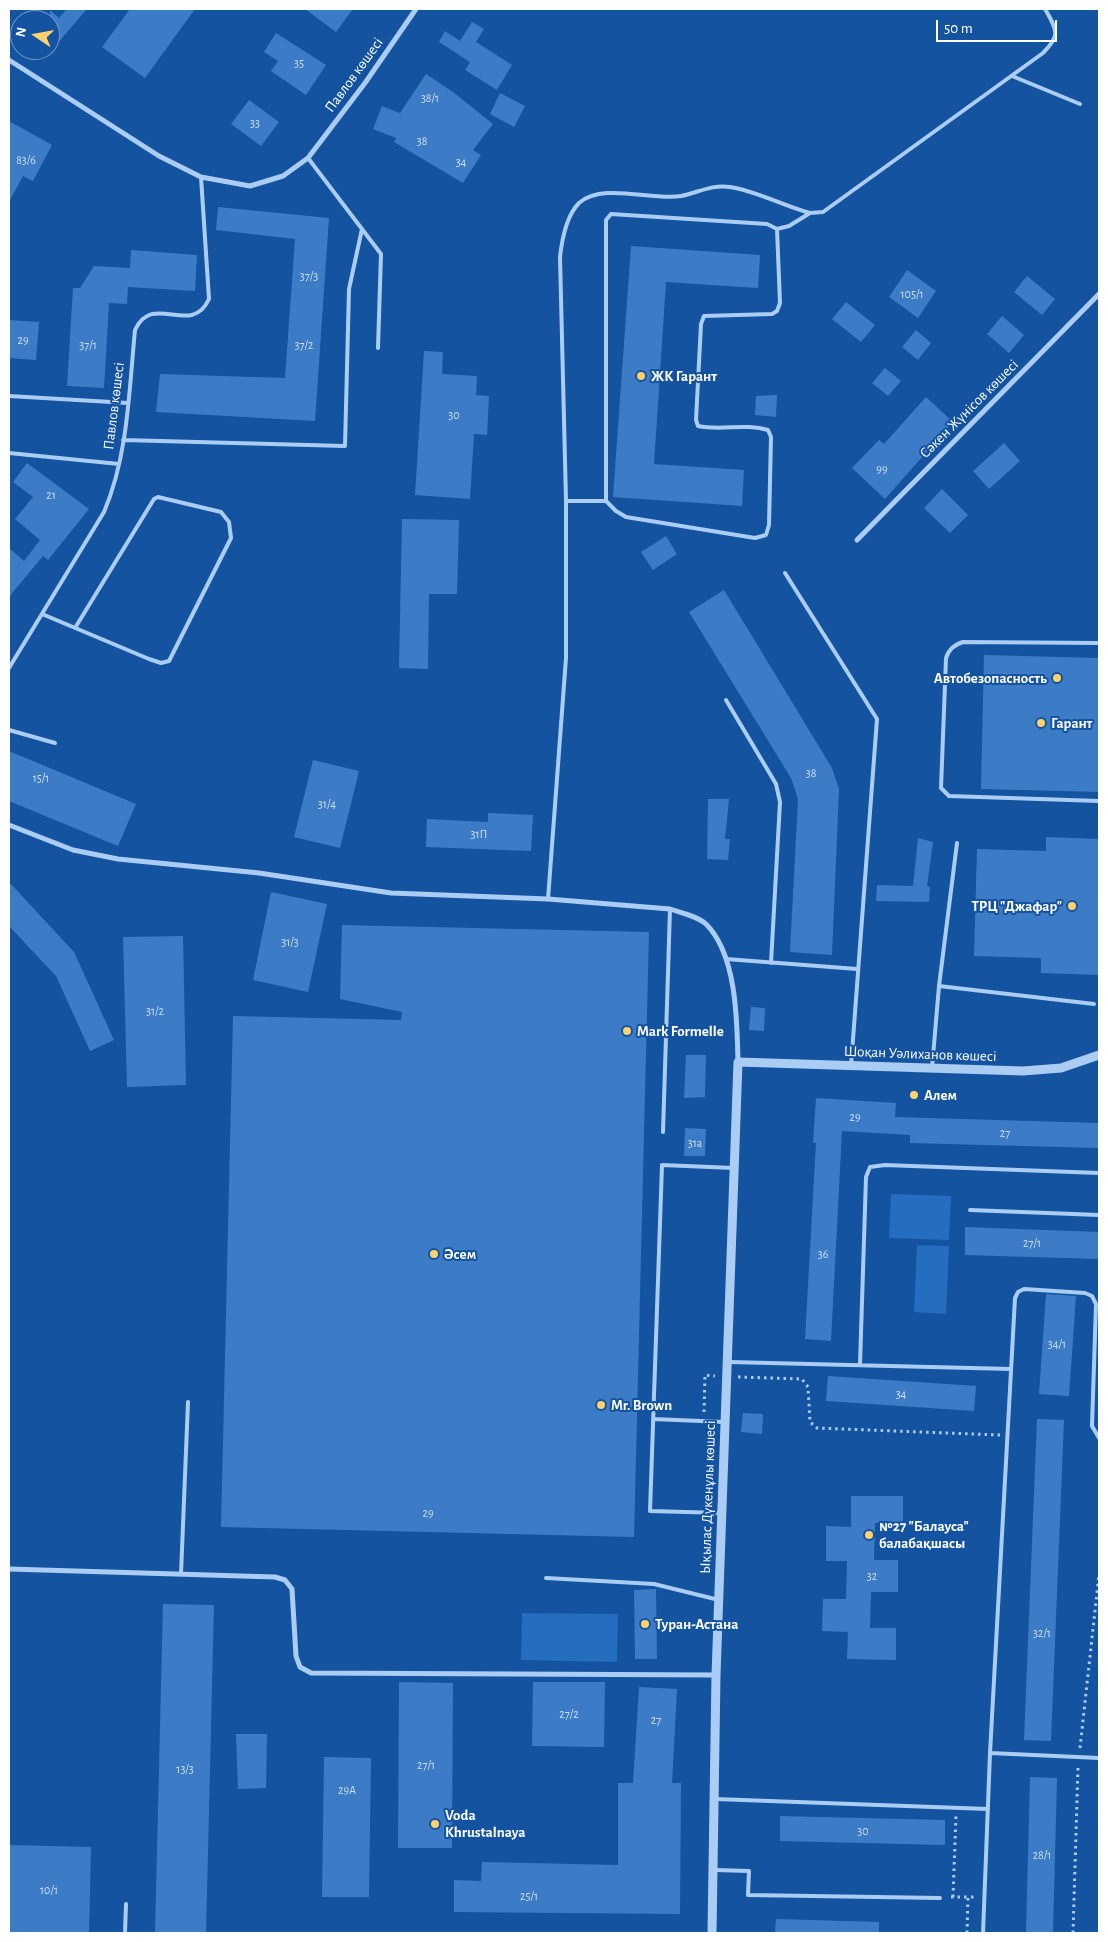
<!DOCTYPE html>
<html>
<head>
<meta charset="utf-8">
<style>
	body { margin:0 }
	#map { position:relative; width:1108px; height:1942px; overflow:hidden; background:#1353a0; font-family:"Alegreya Sans",sans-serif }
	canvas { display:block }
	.frame { position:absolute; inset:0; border:10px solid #fff; pointer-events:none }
	.north { position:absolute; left:10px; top:10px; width:50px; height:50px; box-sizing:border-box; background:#1353a0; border:1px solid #7198c6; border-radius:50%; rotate:282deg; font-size:14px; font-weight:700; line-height:20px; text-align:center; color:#fff }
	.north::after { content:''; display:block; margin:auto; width:18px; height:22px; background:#ffd26e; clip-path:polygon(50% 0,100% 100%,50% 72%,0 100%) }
	.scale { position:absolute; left:936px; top:20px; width:121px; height:22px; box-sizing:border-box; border:2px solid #fff; border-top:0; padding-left:6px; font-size:15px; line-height:18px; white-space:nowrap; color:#fff; -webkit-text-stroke:4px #1353a0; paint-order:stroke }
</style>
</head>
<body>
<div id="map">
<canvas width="1108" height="1942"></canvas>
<div class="frame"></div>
<div class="north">N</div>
<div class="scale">50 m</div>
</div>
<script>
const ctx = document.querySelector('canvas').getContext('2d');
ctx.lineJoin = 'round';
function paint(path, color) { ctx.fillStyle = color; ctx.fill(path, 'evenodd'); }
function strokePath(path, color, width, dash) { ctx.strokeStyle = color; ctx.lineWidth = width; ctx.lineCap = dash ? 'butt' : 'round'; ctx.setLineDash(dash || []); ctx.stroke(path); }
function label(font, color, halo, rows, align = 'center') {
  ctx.font = font + ' "Alegreya Sans",sans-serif'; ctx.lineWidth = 4; ctx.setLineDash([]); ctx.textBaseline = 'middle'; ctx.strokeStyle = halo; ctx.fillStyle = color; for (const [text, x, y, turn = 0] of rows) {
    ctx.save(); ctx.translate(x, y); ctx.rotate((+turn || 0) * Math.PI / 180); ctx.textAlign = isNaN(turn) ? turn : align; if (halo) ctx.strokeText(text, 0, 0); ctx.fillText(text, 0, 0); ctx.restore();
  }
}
const green = new Path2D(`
	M891,1194L951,1196L949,1240L889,1238Z
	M917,1245L949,1246L946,1314L914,1312Z
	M522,1613L618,1614L617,1662L521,1660Z`);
const building = new Path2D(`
	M67,9H87L50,52V10L59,18Z
	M130,9H195L145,78L102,47Z
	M305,9H353L336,32Z
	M472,22L484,29L476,42L512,65L497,90L465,70L470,62L439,42L445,31L460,41Z
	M276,33L326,65L306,95L271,71L278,61L264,52Z
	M426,74L453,92L493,124L473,150L481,155L463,183L394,142L396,138L373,129L382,106L400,113Z
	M500,93L525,106L514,127L490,114Z
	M249,100L279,122L261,146L231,124Z
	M9,121L52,145L33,181L23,176L9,202Z
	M218,207L329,218L315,421L156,412L160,374L285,378L295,239L216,230Z
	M631,246L760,255L758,288L666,282L654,464L744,470L742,506L613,497Z
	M131,250L197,255L195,291L128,287L127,304L109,303L104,388L67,386L73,288H80L94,266L130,268Z
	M907,270L936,291L918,318L889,297Z
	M1027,276L1055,299L1042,315L1014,292Z
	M846,302L875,325L861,342L832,319Z
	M1002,316L1024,335L1009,353L987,334Z
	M9,320L39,322L36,360L9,358Z
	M916,330L931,343L918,360L902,347Z
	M424,351L443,352L442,374L477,376L476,395L489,396L487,435L474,434L470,499L415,495Z
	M885,368L901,381L888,396L872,383Z
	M777,395L776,417L755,415L756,396Z
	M926,397L953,422L885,499L852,468L879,440L884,444Z
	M1004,443L1020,461L989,489L973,471Z
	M27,463L89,509L48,560L43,556L9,597V548L24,561L40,540L15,519L33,497L13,482Z
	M942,489L968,515L950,533L924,508Z
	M402,519L459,520L457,594H429L428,669L399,668Z
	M666,536L677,554L653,570L641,552Z
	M724,590L832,768L839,789L832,955L790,952L798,799L791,778L689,612Z
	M984,655L1099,658V792L981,789Z
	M9,751L136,804L118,846L9,801Z
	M313,760L359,771L340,848L294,837Z
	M708,799H729L725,839H730L728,860L707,859Z
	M488,813L533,815L531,851L426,847L427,819L488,822Z
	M1046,837L1099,839V975L1041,973V958L974,956L977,849L1046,851Z
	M918,838L933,842L927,886L930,887L929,902L876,901L877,885L913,886Z
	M9,882L74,952L114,1040L90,1051L56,976L9,926Z
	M271,892L327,904L308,992L253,980Z
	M342,925L649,932L634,1537L221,1527L233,1016L401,1020L402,1012L340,999Z
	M183,936L186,1085L127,1087L123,937Z
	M751,1007L765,1008L764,1031L749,1030Z
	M686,1055H706L705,1097L684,1098Z
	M816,1098L896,1103L895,1117L1099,1123V1148L910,1143V1135L842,1131L831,1341L805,1339L816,1143H813Z
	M685,1128L706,1129L705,1156H684Z
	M965,1227L1099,1232V1259L965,1255Z
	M1046,1294L1076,1296L1069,1396L1039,1394Z
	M828,1376L976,1386L974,1411L826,1401Z
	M743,1413L763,1414L762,1434L741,1432Z
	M1037,1419L1064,1420L1051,1741L1024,1740Z
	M851,1496H903V1523H875L874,1560H898V1592H871L870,1628H896V1660L847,1659L848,1632L822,1631L823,1599H846L847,1561H826V1526L851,1527Z
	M656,1589L657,1659H635L634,1590Z
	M163,1604L214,1605L206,1933H155Z
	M399,1682L453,1683L452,1848H398Z
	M533,1682H605L604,1747L532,1746Z
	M639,1687L677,1689L672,1783H681L680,1914L454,1912V1880L481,1881L482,1862L618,1865V1783H633Z
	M236,1734H267L266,1788L238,1789Z
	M324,1757L371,1758L369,1897H322Z
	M1030,1777L1057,1778L1053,1933H1026Z
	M780,1816L945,1820V1845L780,1841Z
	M9,1845L91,1847L89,1933H9Z
	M776,1919L879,1922V1933H775Z`);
const path = new Path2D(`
	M738,1377L802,1379L808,1387L810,1422L817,1428L1000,1435
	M704,1412L705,1375L715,1376
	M1080,1748L1099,1574
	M951,1897H968
	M953,1897L956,1815
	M967,1933L968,1897H976
	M1073,1933L1078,1767`);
const service = new Path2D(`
	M1012,76L1080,104
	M308,158L381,254L378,348
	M777,229L780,303L777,311L772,314L704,316L701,324L696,420L698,426C721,431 745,423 768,430L771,437L769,525L766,535L755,538L626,517L616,511L606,501V220L611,214L767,224L777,229L789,226L810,213
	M9,396L128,403
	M123,440L345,446L349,289L362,229
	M9,453L119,464
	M566,501H606
	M785,573L877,719L851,1066
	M42,614L149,659L161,663L169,661L231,538L229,522L221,512L158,497L154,499L75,628
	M1099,643L963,642C954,645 949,649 946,658L941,788L949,796L1099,801
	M9,668L104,512C128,456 129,391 135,330C153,291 191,338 209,299L201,177
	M726,700L776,784L780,802L771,963
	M9,730L55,743
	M548,899L566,658V501L560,257C562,239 566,216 579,203C602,182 653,201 681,196C697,193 712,184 730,187C757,191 783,206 810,213L823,212L1043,53C1061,35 1057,30 1045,9
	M726,959L857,969
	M939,986L1094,1004
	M932,1068L939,986L957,843
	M663,1132L670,909
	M970,1210L1099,1215
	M729,1362L1011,1369
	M860,1364L866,1177L870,1167L885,1165L1099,1173
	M653,1419L724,1422
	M722,1513L650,1511L662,1165L734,1168
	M181,1574L188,1402
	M546,1578L654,1584L719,1600
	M990,1753L1015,1298L1018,1292L1024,1289L1085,1293L1092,1296L1096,1304L1092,1426L1099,1438
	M715,1799L988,1809
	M715,1870L749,1871L748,1895L940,1898
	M125,1933L126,1904
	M983,1933L990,1753L1099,1758`);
const minor = new Path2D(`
	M9,60L159,156L201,177L250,186L283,176L308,158L365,83L416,9
	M857,540L1099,294
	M9,825L73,850L118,859L259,873L391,893L548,899L670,909C682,913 697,916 706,924C737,955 737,1021 738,1062
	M9,1569L275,1577L285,1580L292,1589L296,1656L300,1667L311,1673L716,1675`);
const tertiary = new Path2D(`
	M712,1933L716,1675L738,1062L1023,1071L1061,1068L1099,1055`);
const markers = [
	[641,376,5,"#ffd26e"],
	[1057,678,5,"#ffd26e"],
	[1041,723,5,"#ffd26e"],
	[1072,906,5,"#ffd26e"],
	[627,1031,5,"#ffd26e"],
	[914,1095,5,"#ffd26e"],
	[434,1254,5,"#ffd26e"],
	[601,1405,5,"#ffd26e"],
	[869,1535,5,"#ffd26e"],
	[645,1624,5,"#ffd26e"],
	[435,1824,5,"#ffd26e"]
];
const numberNames = [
	["35",299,63],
	["38/1",430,98],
	["33",255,123],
	["38",422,141],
	["83/6",26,160],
	["34",461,162],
	["37/3",309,276],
	["105/1",912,294],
	["29",23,340],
	["37/1",88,345],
	["37/2",304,345],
	["30",454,415],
	["99",882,469],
	["21",51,495],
	["38",811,773],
	["15/1",41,778],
	["31/4",327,804],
	["31П",479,834],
	["31/3",290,942],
	["31/2",155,1011],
	["29",855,1117],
	["27",1005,1133],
	["31а",695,1143],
	["27/1",1032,1243],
	["36",823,1254],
	["34/1",1057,1344],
	["34",901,1394],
	["29",428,1513],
	["32",872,1576],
	["32/1",1042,1633],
	["27/2",569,1714],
	["27",656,1720],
	["27/1",426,1765],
	["13/3",185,1769],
	["29А",347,1790],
	["30",863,1831],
	["28/1",1042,1855],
	["10/1",49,1890],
	["25/1",529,1896]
];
const streetNames = [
	["Павлов көшесі",354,75,-54],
	["Павлов көшесі",114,406,-83],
	["Сәкен Жүнісов көшесі",969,409,-45],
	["Шоқан Уәлиханов көшесі",920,1054,2],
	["Ықылас Дүкенұлы көшесі",708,1497,-88]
];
const poiNames = [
	["ЖК Гарант",651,376],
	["Автобезопасность",1047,678,"right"],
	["Гарант",1051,723],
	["ТРЦ \"Джафар\"",1062,906,"right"],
	["Mark Formelle",637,1031],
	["Алем",924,1095],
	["Әсем",444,1254],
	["Mr. Brown",611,1405],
	["№27 \"Балауса\"",879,1526],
	["балабақшасы",879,1543],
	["Туран-Астана",655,1624],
	["Voda",445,1815],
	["Khrustalnaya",445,1832]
];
paint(green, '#256dbe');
paint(building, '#3c7cc7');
strokePath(path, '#abcdf4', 3, [2.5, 4]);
strokePath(service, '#abcdf4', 4);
strokePath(minor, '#abcdf4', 5);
strokePath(tertiary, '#abcdf4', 9);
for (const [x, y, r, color] of markers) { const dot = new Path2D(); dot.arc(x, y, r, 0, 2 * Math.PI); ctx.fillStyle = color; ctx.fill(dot); strokePath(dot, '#1353a0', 2); }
label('12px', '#cedef1', null, numberNames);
label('15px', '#fff', '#1353a0', streetNames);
label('bold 15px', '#fff', '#1353a0', poiNames, 'left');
</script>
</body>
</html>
